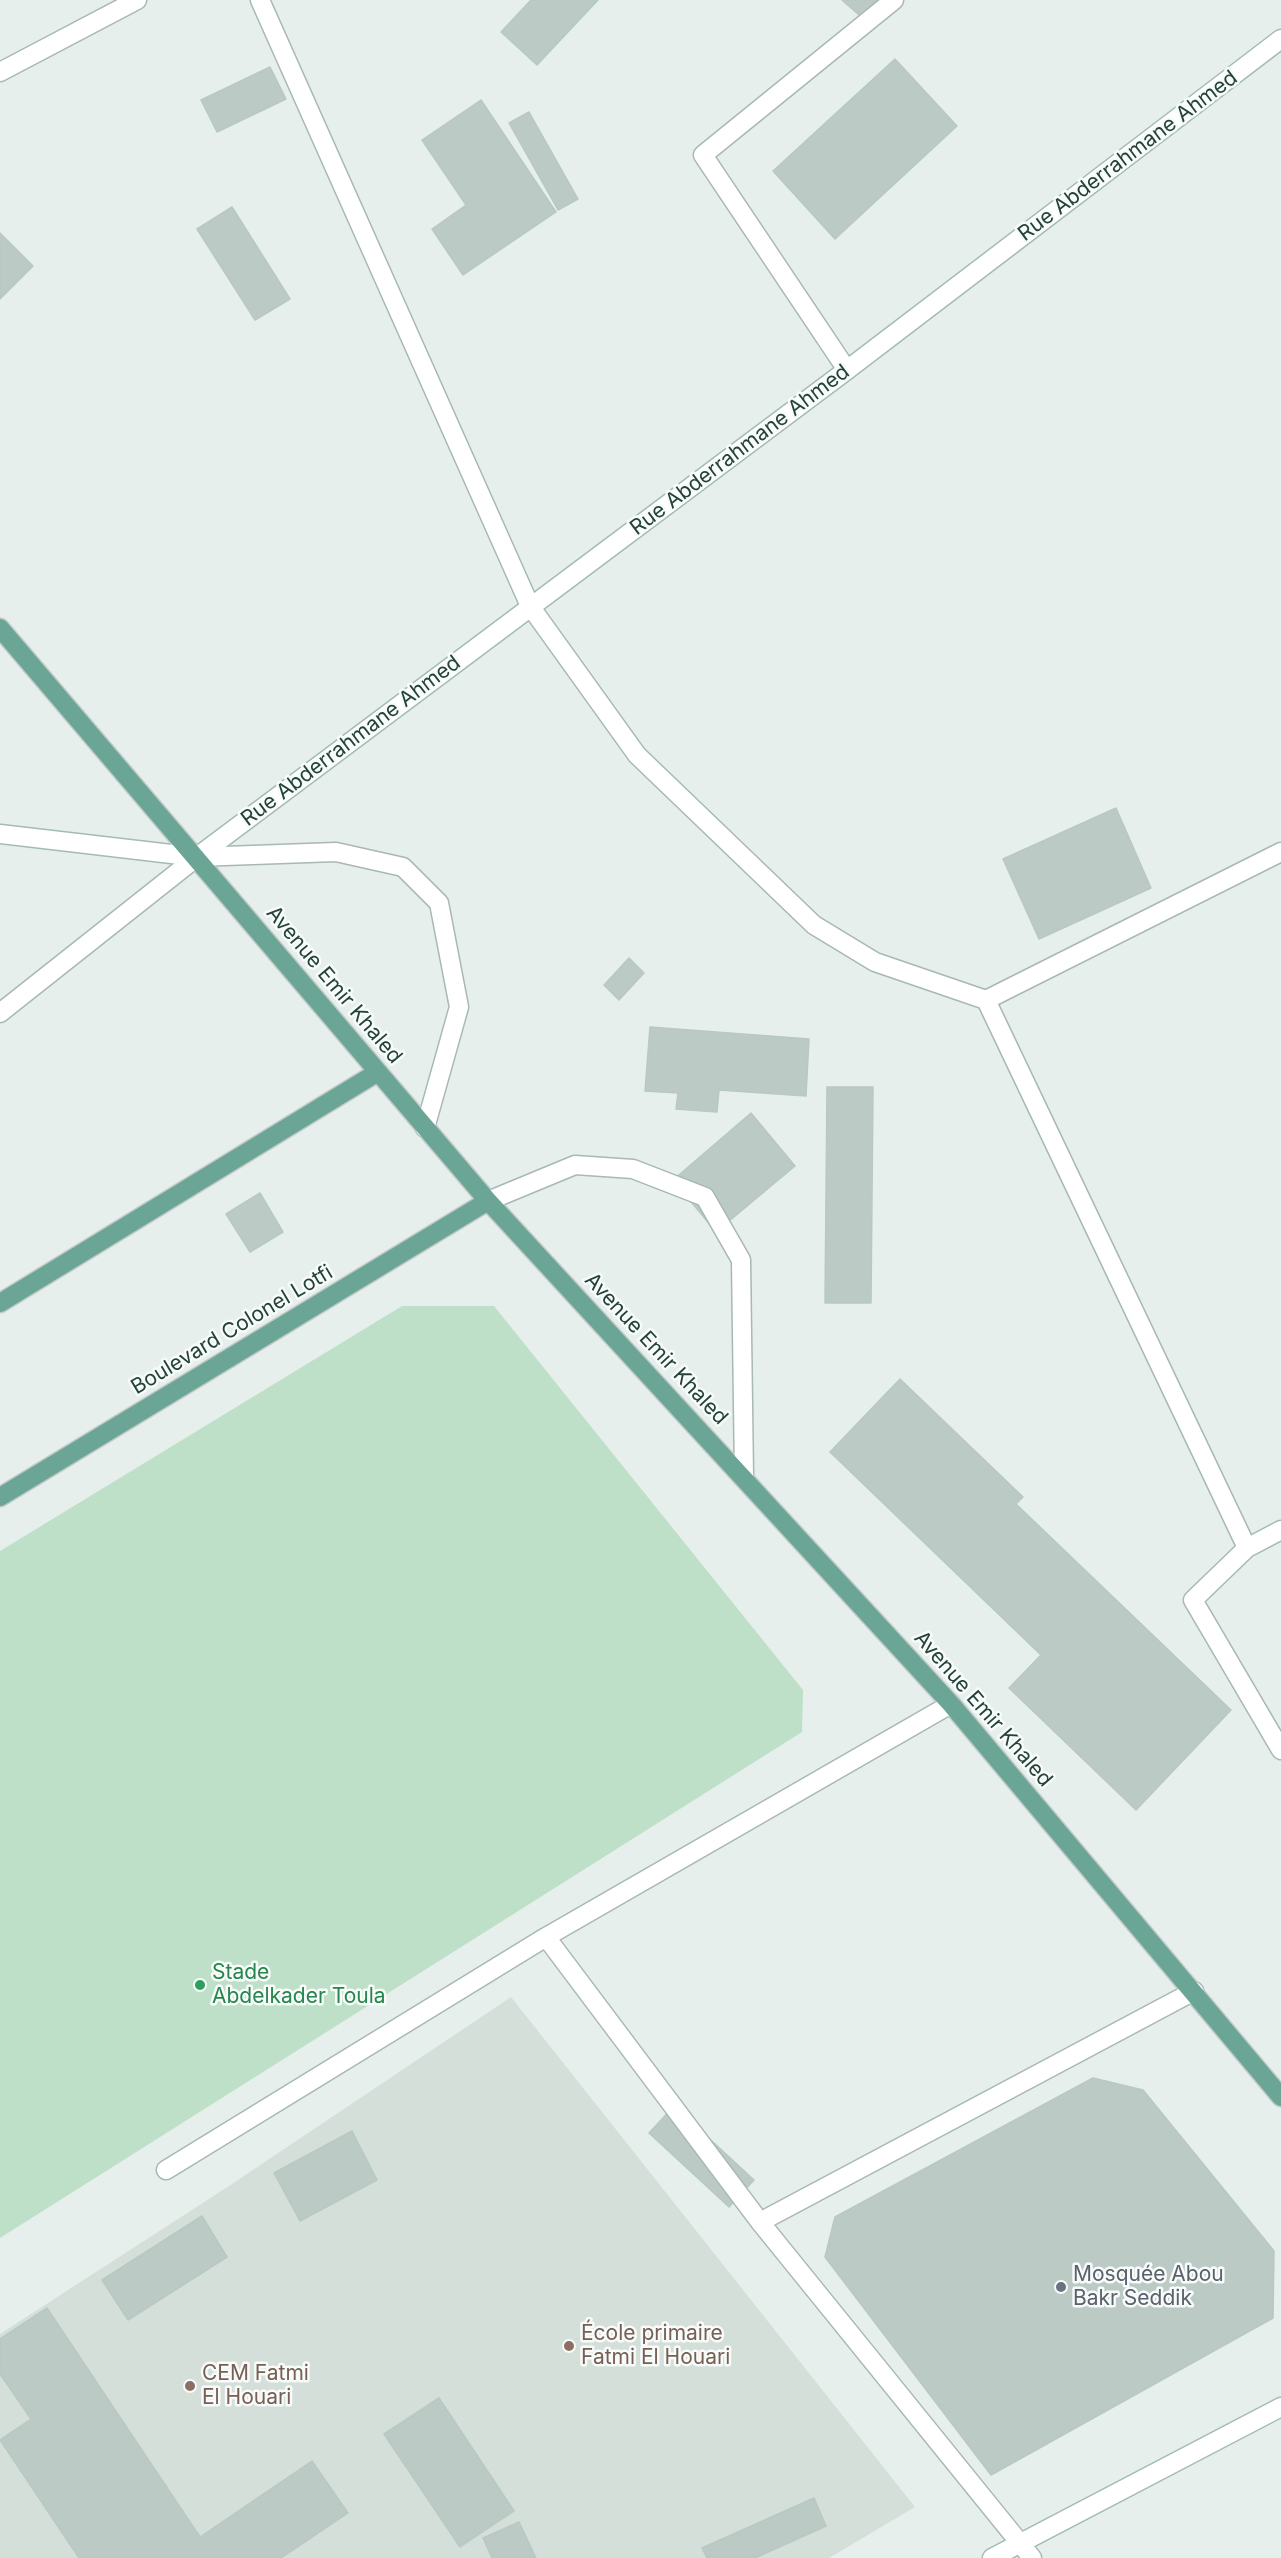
<!DOCTYPE html>
<html>
<head>
<meta charset="utf-8">
<style>
	body { margin:0 }
	canvas { display:block; background:#e6efeb }
</style>
</head>
<body>
<canvas width="1281" height="2558"></canvas>
<script>
const ctx = document.querySelector('canvas').getContext('2d');
ctx.lineJoin = 'round';
function paint(path, color) { ctx.fillStyle = color; ctx.fill(path, 'evenodd'); }
function strokePath(path, color, width, dash) { ctx.strokeStyle = color; ctx.lineWidth = width; ctx.lineCap = dash ? 'butt' : 'round'; ctx.setLineDash(dash || []); ctx.stroke(path); }
function label(font, color, halo, rows, align = 'center') {
  ctx.font = font + ' Inter,sans-serif'; ctx.lineWidth = 5; ctx.setLineDash([]); ctx.textBaseline = 'middle'; ctx.strokeStyle = halo; ctx.fillStyle = color; for (const [text, x, y, turn = 0] of rows) {
    ctx.save(); ctx.translate(x, y); ctx.rotate((+turn || 0) * Math.PI / 180); ctx.textAlign = isNaN(turn) ? turn : align; if (halo) ctx.strokeText(text, 0, 0); ctx.fillText(text, 0, 0); ctx.restore();
  }
}
const built = new Path2D(`
	M511,1997L915,2507L829,2558H0V2334L229,2186Z`);
const green = new Path2D(`
	M402,1306H494L803,1690L802,1732L0,2238V1551Z`);
const building = new Path2D(`
	M531,0H598L537,65L501,32Z
	M842,0H887L867,22Z
	M895,59L957,126L835,239L773,171Z
	M270,67L286,99L217,132L201,100Z
	M481,100L556,212L463,275L432,229L466,205L422,140Z
	M529,112L578,199L558,210L509,123Z
	M232,207L290,299L255,320L197,229Z
	M0,233L33,266L0,299Z
	M1116,808L1151,888L1039,939L1003,859Z
	M629,958L644,973L619,1000L604,985Z
	M650,1027L809,1039L806,1096L719,1090L717,1112L676,1109L678,1093L645,1091Z
	M827,1087H873L871,1303H825Z
	M751,1113L795,1166L716,1232L673,1180Z
	M260,1193L283,1232L250,1252L226,1214Z
	M900,1379L1023,1497L1016,1504L1231,1710L1136,1810L1009,1688L1041,1655L830,1452Z
	M1093,2078L1143,2090L1274,2251L1273,2318L991,2475L825,2257L835,2217Z
	M674,2106L754,2180L729,2207L649,2133Z
	M352,2131L377,2180L300,2221L274,2173Z
	M202,2216L227,2257L128,2320L102,2280Z
	M47,2308L200,2537L312,2461L348,2513L281,2558H79L0,2440L31,2419L0,2374V2339Z
	M439,2398L514,2511L460,2547L384,2434Z
	M814,2498L826,2526L755,2558H707L702,2548Z
	M519,2522L536,2558H492L483,2538Z`);
const service = new Path2D(`
	M530,606L637,755L814,925L875,962L986,1000L1281,852
	M197,857L336,852L403,867L439,903L459,1007L425,1128
	M986,1000L1247,1548
	M488,1201L575,1165L633,1169L705,1197L741,1260L744,1477
	M1281,1530L1247,1548L1193,1600L1281,1750`);
const minor = new Path2D(`
	M260,0L530,606
	M0,72L137,0
	M847,370L703,155L894,0
	M546,1937L760,2222L1032,2558
	M166,2170L546,1937L951,1704
	M760,2222L1194,1991`);
const tertiary = new Path2D(`
	M0,1013L197,857`);
const secondary = new Path2D(`
	M0,834L197,857L847,370L1281,39
	M992,2558L1281,2407`);
const primary = new Path2D(`
	M0,628L488,1201L951,1704L1281,2097
	M0,1303L378,1072
	M0,1497L488,1201`);
const markers = [
	[200,1985,6,"#2e9e5b"],
	[1061,2287,6,"#6b7280"],
	[569,2346,6,"#8d6e63"],
	[190,2386,6,"#8d6e63"]
];
const streetNames = [
	["Rue Abderrahmane Ahmed",1128,156,-37],
	["Rue Abderrahmane Ahmed",740,450,-37],
	["Rue Abderrahmane Ahmed",351,741,-37],
	["Avenue Emir Khaled",334,985,50],
	["Boulevard Colonel Lotfi",232,1330,-31],
	["Avenue Emir Khaled",656,1349,47],
	["Avenue Emir Khaled",983,1709,49]
];
const leisureNames = [
	["Stade",212,1973],
	["Abdelkader Toula",212,1997]
];
const worshipNames = [
	["Mosquée Abou",1073,2275],
	["Bakr Seddik",1073,2299]
];
const educationNames = [
	["École primaire",581,2334],
	["Fatmi El Houari",581,2358],
	["CEM Fatmi",202,2374],
	["El Houari",202,2398]
];
paint(built, '#d4dfda');
paint(green, '#bfe0c8');
paint(building, '#bbcac4');
strokePath(building, '#b8c9c2', 1.5);
strokePath(service, '#a8b8b2', 21);
strokePath(minor, '#a8b8b2', 21);
strokePath(tertiary, '#a8b8b2', 21);
strokePath(secondary, '#a4bbb3', 21);
strokePath(primary, '#c2cac8', 21);
strokePath(service, '#fff', 18);
strokePath(minor, '#fff', 18);
strokePath(tertiary, '#fff', 18);
strokePath(secondary, '#fff', 18);
strokePath(primary, '#6aa596', 18);
for (const [x, y, r, color] of markers) { const dot = new Path2D(); dot.arc(x, y, r, 0, 2 * Math.PI); ctx.fillStyle = color; ctx.fill(dot); strokePath(dot, '#f7fbf9', 2); }
label('21px', '#24423a', '#f7fbf9', streetNames);
label('21px', '#27864d', '#f7fbf9', leisureNames, 'left');
label('21px', '#5b616d', '#f7fbf9', worshipNames, 'left');
label('21px', '#785e54', '#f7fbf9', educationNames, 'left');
</script>
</body>
</html>
